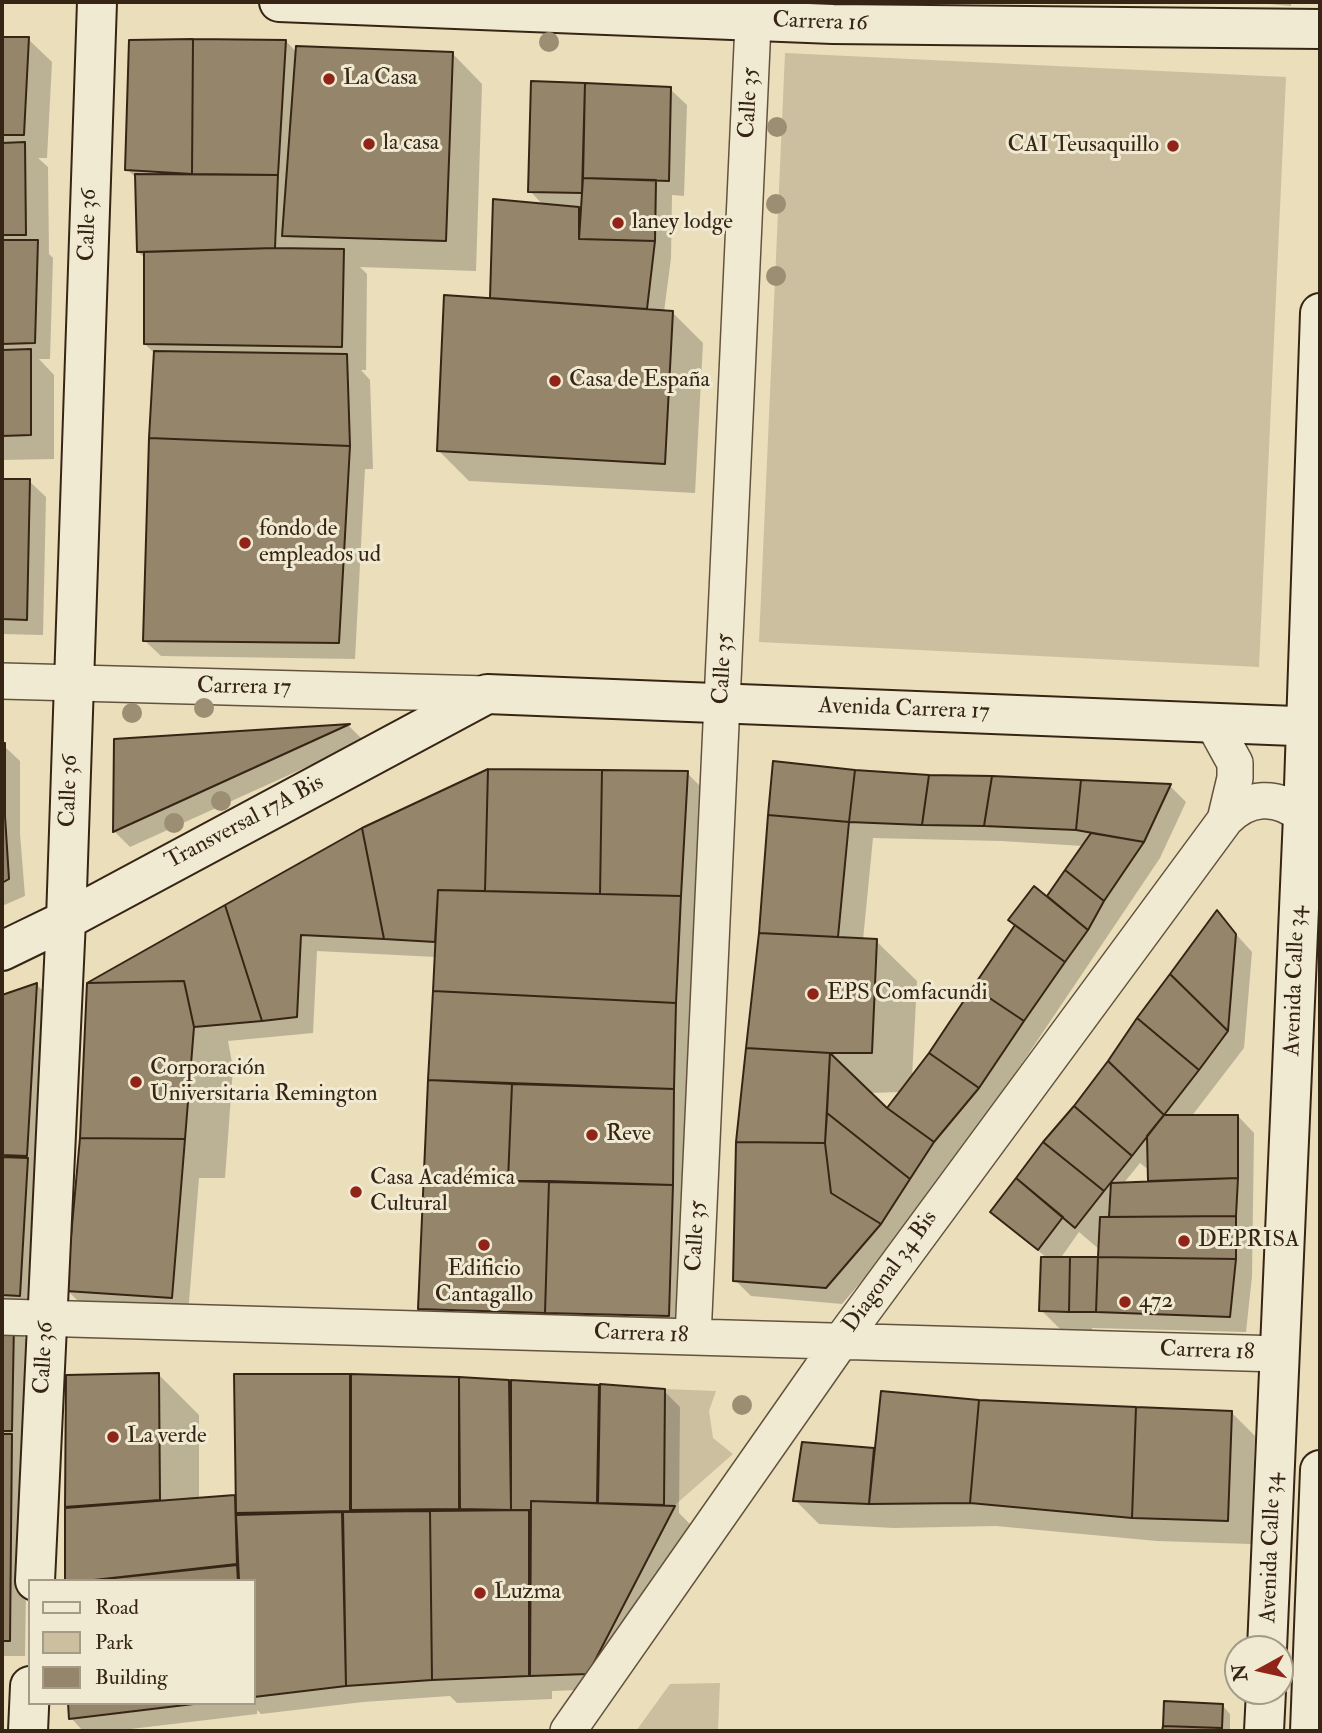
<!DOCTYPE html>
<html>
<head>
<meta charset="utf-8">
<style>
	body { margin:0 }
	#map { position:relative; width:1322px; height:1733px; overflow:hidden; background:#eadebb; font-family:"IM FELL Double Pica",serif }
	canvas { display:block }
	.frame { position:absolute; inset:0; border:4px solid #362515; pointer-events:none }
	.legend { position:absolute; left:28px; top:1579px; width:228px; height:126px; box-sizing:border-box; background:#f1ead3; border:2px solid #a69b87; margin:0; padding:9px 12px; list-style:none; font-size:21px; color:#362515 }
	.legend li { display:flex; align-items:center; gap:14px; height:35px }
	.legend b { width:35px; border:2px solid #a69b87 }
	.north { position:absolute; left:1224px; top:1635px; width:70px; height:70px; box-sizing:border-box; background:#f1ead3; border:2px solid #a69b87; border-radius:50%; rotate:262deg; font-size:19px; font-weight:700; line-height:28px; text-align:center; color:#362515 }
	.north::after { content:''; display:block; margin:auto; width:24px; height:32px; background:#8f2418; clip-path:polygon(50% 0,100% 100%,50% 72%,0 100%) }
</style>
</head>
<body>
<div id="map">
<canvas width="1322" height="1733"></canvas>
<div class="frame"></div>
<ul class="legend">
<li><b style="height:9px;background:#f1ead3"></b>Road</li>
<li><b style="height:19px;background:#cbbf9f"></b>Park</li>
<li><b style="height:19px;background:#94856b"></b>Building</li>
</ul>
<div class="north">N</div>
</div>
<script>
const ctx = document.querySelector('canvas').getContext('2d');
ctx.lineJoin = 'round';
function paint(path, color) { ctx.fillStyle = color; ctx.fill(path, 'evenodd'); }
function strokePath(path, color, width, dash) { ctx.strokeStyle = color; ctx.lineWidth = width; ctx.lineCap = dash ? 'butt' : 'round'; ctx.setLineDash(dash || []); ctx.stroke(path); }
function label(font, color, halo, rows, align = 'center') {
  ctx.font = font + ' "IM FELL Double Pica",serif'; ctx.lineWidth = 6; ctx.setLineDash([]); ctx.textBaseline = 'middle'; ctx.strokeStyle = halo; ctx.fillStyle = color; for (const [text, x, y, turn = 0] of rows) {
    ctx.save(); ctx.translate(x, y); ctx.rotate((+turn || 0) * Math.PI / 180); ctx.textAlign = isNaN(turn) ? turn : align; if (halo) ctx.strokeText(text, 0, 0); ctx.fillText(text, 0, 0); ctx.restore();
  }
}
const green = new Path2D(`
	M785,53L1286,77L1259,667L759,642Z
	M665,1389L716,1391L709,1411L713,1438L733,1454L675,1505H665Z
	M720,1683L718,1731H636L670,1684Z`);
const shadow = new Path2D(`
	M781,2H865L864,14L790,10Z
	M1247,2H1291V6Z
	M2,39H28L52,62L47,158H38L48,167L49,254L53,258L50,359H39L54,375V459L2,460Z
	M286,41L297,53H452L482,84L476,271L360,267L367,274L366,370H361L370,380L373,469H365L355,659L161,656L144,640L155,354L145,344L146,259L138,252L137,179L127,169Z
	M533,83L670,89L687,105L684,196L672,195L671,258L664,312L673,313L703,343L695,493L469,481L439,451L494,300L491,297L544,206L530,191Z
	M2,480L29,481L46,497L43,635L2,634Z
	M349,726L364,741L130,847L114,831L116,741Z
	M2,744L20,761V834L25,896L2,906Z
	M855,771L1170,786L1186,802L1160,858L994,1105L896,1241L842,1304L751,1296L735,1280L748,1049L760,933ZM873,838L1001,841L1083,846L1047,898L912,1078L917,981L876,941L863,940ZM901,1092L887,1110L869,1093Z
	M687,773L703,789L712,1227L709,1356L587,1352L578,1342L451,1338L420,1308L436,957L317,951L313,1033L228,1041L233,1068L225,1178H199L188,1314L84,1307L68,1291L82,1138L88,984Z
	M1217,913L1252,952L1244,1048L1191,1117L1238,1116L1254,1133L1252,1276L1246,1332L1092,1328V1335L1065,1334L1041,1310L1047,1258L992,1212L1075,1107ZM1140,1163L1150,1171V1183L1123,1184ZM1079,1232L1100,1250V1259H1060Z
	M37,985L53,1001L35,1311L2,1309V997Z
	M2,1325L13,1326L37,1350L28,1454L25,1656H2Z
	M159,1375L199,1415V1500L234,1497L237,1500L350,1376L353,1379H458L461,1382H508L512,1386H598L602,1390L664,1391L680,1407L679,1513L690,1524L604,1689L552,1691V1699L457,1703L450,1696L363,1702L261,1714L257,1710V1714L114,1731H83L71,1718L70,1703H254V1581H66L70,1509L67,1506Z
	M979,1402L1231,1412L1255,1436L1251,1544L1157,1541L996,1526L894,1528L819,1524L795,1500L804,1444L876,1450Z
	M1165,1703L1223,1706L1230,1714V1731H1164Z`);
const building = new Path2D(`
	M2,37H29L24,135H2Z
	M193,39L286,40L278,175L192,174Z
	M193,39L192,174L125,170L129,40Z
	M296,46L453,52L446,241L282,236Z
	M531,81L585,83L582,193L528,192Z
	M585,83L671,87L669,181L583,178Z
	M25,142L26,235H2V143Z
	M135,174L278,175L275,248L137,252Z
	M583,178L656,180L655,241L579,239Z
	M493,199L579,207V239L655,241L647,309L490,298Z
	M2,240H38L35,343L2,344Z
	M275,248L344,249L342,347L144,344V252Z
	M444,295L673,311L665,464L437,451Z
	M31,349V435L2,436V350Z
	M154,351L347,354L350,446L149,438Z
	M149,438L350,446L339,643L143,641Z
	M2,479H30L27,620L2,619Z
	M350,724L113,832L114,739Z
	M2,743H5V816H2Z
	M773,761L855,770L849,822L768,815Z
	M488,769L602,770L600,894L485,891Z
	M488,769L485,891L438,890L435,942L384,939L362,828Z
	M602,770L688,771L681,896L600,894Z
	M855,770L929,775L922,825L849,822Z
	M929,775L992,776L984,826L922,825Z
	M992,776L1081,780L1076,830L984,826Z
	M1081,780L1171,784L1144,842L1076,830Z
	M768,815L849,822L838,937L759,933Z
	M2,816H5L9,879L2,883Z
	M362,828L384,939L301,935L297,1017L262,1021L225,905Z
	M1091,833L1144,842L1104,901L1065,870Z
	M1065,870L1104,901L1088,930L1047,896Z
	M1034,886L1088,930L1065,962L1008,920Z
	M438,890L681,896L676,1003L433,991Z
	M225,905L262,1021L194,1027L184,981L87,983Z
	M1217,910L1236,934L1228,1031L1170,974Z
	M1015,925L1065,962L1024,1021L973,987Z
	M759,933L877,939L872,1053H830L746,1048Z
	M1170,974L1228,1031L1199,1070L1137,1018Z
	M184,981L194,1027L185,1139L80,1138L87,983Z
	M37,983L27,1156L2,1155V995Z
	M973,987L1024,1021L979,1088L929,1053Z
	M433,991L676,1003L674,1089L428,1080Z
	M1137,1018L1199,1070L1164,1115L1108,1061Z
	M746,1048L830,1053L825,1143L736,1142Z
	M830,1053L887,1108L934,1142L910,1179L827,1113Z
	M929,1053L979,1088L934,1142L887,1108Z
	M1108,1061L1164,1115L1132,1156L1074,1106Z
	M428,1080L512,1084L508,1181H549L545,1313L418,1309Z
	M512,1084L674,1089L673,1185L508,1181Z
	M1074,1106L1132,1156L1104,1191L1043,1142Z
	M827,1113L910,1179L881,1224L831,1193L825,1143Z
	M1164,1115H1238V1178L1148,1181L1147,1136Z
	M80,1138L185,1139L172,1298L66,1291Z
	M736,1142L825,1143L831,1193L881,1224L826,1288L733,1281Z
	M1043,1142L1104,1191L1075,1228L1016,1178Z
	M2,1157L28,1158L20,1296L2,1295Z
	M1016,1178L1063,1217L1038,1250L990,1212Z
	M1238,1178L1236,1216L1109,1217L1111,1183Z
	M549,1181L673,1185L669,1316L545,1313Z
	M1236,1216V1259L1098,1257L1100,1217Z
	M1041,1257H1070L1069,1312L1039,1311Z
	M1070,1257H1098L1096,1312H1069Z
	M1098,1257L1236,1259L1230,1317L1096,1312Z
	M2,1324H14L12,1431H2Z
	M159,1373L160,1500L65,1507L66,1375Z
	M234,1374H350V1511L236,1513Z
	M351,1374L459,1377V1509L351,1510Z
	M459,1377L509,1380L511,1510L460,1509Z
	M511,1380L599,1385L597,1503L531,1501V1510H511Z
	M600,1384L665,1389L664,1505L598,1503Z
	M881,1391L979,1400L970,1503L869,1504Z
	M979,1400L1136,1407L1132,1518L970,1503Z
	M1136,1407L1232,1411L1228,1521L1132,1518Z
	M2,1434H12L10,1641H2Z
	M802,1442L874,1448L869,1504L793,1501Z
	M235,1495L237,1564L85,1581H65V1508Z
	M531,1501L675,1506L588,1674L530,1676Z
	M529,1510V1676L432,1680L430,1511Z
	M430,1511L432,1680L346,1686L343,1512Z
	M342,1512L346,1686L254,1697V1581H239L236,1515Z
	M237,1565L238,1581H86Z
	M1164,1701L1223,1704L1222,1728L1163,1726Z
	M68,1703H202L69,1719Z
	M1163,1726L1222,1728V1731H1162Z`);
const street = new Path2D(`
	M2,681L487,694
	M1213,723L1235,763V778L1225,820
	M2,1317L1280,1354
	M693,1337L754,2
	M568,1731L841,1341L1225,820C1247,796 1277,794 1303,816`);
const secondary = new Path2D(`
	M279,2L833,24L1320,29
	M2,951L66,920L487,694L1320,727
	M35,1581L66,920L97,2
	M1267,1649L1303,816L1320,313
	M28,1731L30,1686
	M1264,1731L1266,1691
	M1310,1731L1320,1470`);
const trees = [
	[549,42],
	[777,127],
	[776,204],
	[776,276],
	[204,708],
	[132,713],
	[221,801],
	[174,823],
	[742,1405]
];
const markers = [
	[329,79,7,"#8f2418"],
	[369,144,7,"#8f2418"],
	[1173,146,7,"#8f2418"],
	[618,223,7,"#8f2418"],
	[555,381,7,"#8f2418"],
	[245,543,7,"#8f2418"],
	[813,994,7,"#8f2418"],
	[136,1082,7,"#8f2418"],
	[592,1135,7,"#8f2418"],
	[356,1192,7,"#8f2418"],
	[1184,1241,7,"#8f2418"],
	[484,1245,7,"#8f2418"],
	[1125,1302,7,"#8f2418"],
	[113,1437,7,"#8f2418"],
	[480,1593,7,"#8f2418"]
];
const streetNames = [
	["Carrera 16",820,23,2],
	["Calle 35",750,103,-87],
	["Calle 36",89,225,-88],
	["Calle 35",724,669,-87],
	["Carrera 17",244,688,1],
	["Avenida Carrera 17",904,710,2],
	["Calle 36",70,791,-88],
	["Transversal 17A Bis",245,823,-28],
	["Avenida Calle 34",1296,981,-88],
	["Calle 35",697,1236,-87],
	["Diagonal 34 Bis",891,1272,-54],
	["Carrera 18",641,1335,2],
	["Carrera 18",1207,1352,2],
	["Calle 36",45,1358,-87],
	["Avenida Calle 34",1272,1548,-88]
];
const poiNames = [
	["La Casa",343,79],
	["la casa",383,144],
	["CAI Teusaquillo",1159,146,"right"],
	["laney lodge",632,223],
	["Casa de España",569,381],
	["fondo de",259,530],
	["empleados ud",259,556],
	["EPS Comfacundi",827,994],
	["Corporación",150,1069],
	["Universitaria Remington",150,1095],
	["Reve",606,1135],
	["Casa Académica",370,1179],
	["Cultural",370,1205],
	["DEPRISA",1198,1241],
	["Edificio",484,1270,"center"],
	["Cantagallo",484,1296,"center"],
	["472",1139,1302],
	["La verde",127,1437],
	["Luzma",494,1593]
];
paint(green, '#cbbf9f');
paint(shadow, '#0003');
paint(building, '#94856b');
strokePath(building, '#362515', 2);
strokePath(street, '#63533e', 38);
strokePath(secondary, '#362515', 42);
strokePath(street, '#f1ead3', 35);
strokePath(secondary, '#f1ead3', 38);
ctx.fillStyle = '#9b8e73';
for (const [x, y] of trees) { ctx.beginPath(); ctx.arc(x, y, 10, 0, 2 * Math.PI); ctx.fill(); }
for (const [x, y, r, color] of markers) { const dot = new Path2D(); dot.arc(x, y, r, 0, 2 * Math.PI); ctx.fillStyle = color; ctx.fill(dot); strokePath(dot, '#f1ead3', 2.5); }
label('23px', '#362515', '#f1ead3', streetNames);
label('23px', '#362515', '#f1ead3', poiNames, 'left');
</script>
</body>
</html>
